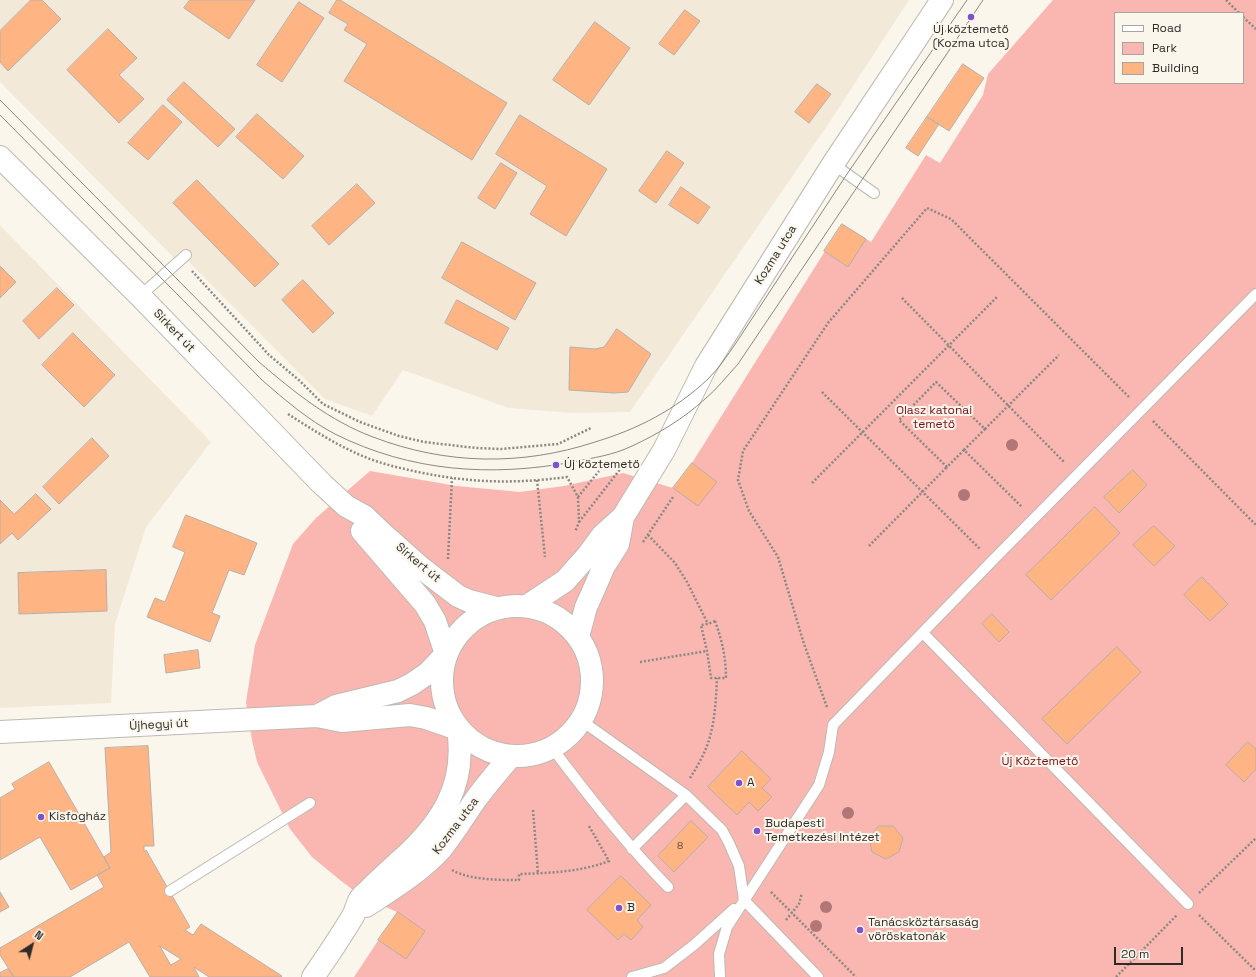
<!DOCTYPE html>
<html>
<head>
<meta charset="utf-8">
<style>
	body { margin:0 }
	#map { position:relative; width:1256px; height:977px; overflow:hidden; background:#fbf6ec; font-family:"Space Grotesk",sans-serif }
	canvas { display:block }
	.legend { position:absolute; left:1114px; top:12px; width:130px; height:72px; box-sizing:border-box; background:#fbf6ec; border:1px solid #a9a59e; margin:0; padding:5px 7px; list-style:none; font-size:12px; color:#2d2c28 }
	.legend li { display:flex; align-items:center; gap:8px; height:20px }
	.legend b { width:20px; border:1px solid #a9a59e }
	.north { position:absolute; left:12px; top:925px; width:40px; height:40px; -webkit-text-stroke:3px #fbf6ec; paint-order:stroke; rotate:36deg; font-size:11px; font-weight:700; line-height:16px; text-align:center; color:#2d2c28 }
	.north::after { content:''; display:block; margin:auto; width:14px; height:18px; background:#2d2c28; clip-path:polygon(50% 0,100% 100%,50% 72%,0 100%) }
	.scale { position:absolute; left:1114px; top:947px; width:69px; height:18px; box-sizing:border-box; border:2px solid #2d2c28; border-top:0; padding-left:5px; font-size:12px; line-height:14px; white-space:nowrap; color:#2d2c28; -webkit-text-stroke:3px #fbf6ec; paint-order:stroke }
</style>
</head>
<body>
<div id="map">
<canvas width="1256" height="977"></canvas>
<ul class="legend">
<li><b style="height:5px;background:#fff"></b>Road</li>
<li><b style="height:11px;background:#fab7b2"></b>Park</li>
<li><b style="height:11px;background:#ffb484"></b>Building</li>
</ul>
<div class="north">N</div>
<div class="scale">20 m</div>
</div>
<script>
const ctx = document.querySelector('canvas').getContext('2d');
ctx.lineJoin = 'round';
function paint(path, color) { ctx.fillStyle = color; ctx.fill(path, 'evenodd'); }
function strokePath(path, color, width, dash) { ctx.strokeStyle = color; ctx.lineWidth = width; ctx.lineCap = dash ? 'butt' : 'round'; ctx.setLineDash(dash || []); ctx.stroke(path); }
function label(font, color, halo, rows, align = 'center') {
  ctx.font = font + ' "Space Grotesk",sans-serif'; ctx.lineWidth = 4; ctx.setLineDash([]); ctx.textBaseline = 'middle'; ctx.strokeStyle = halo; ctx.fillStyle = color; for (const [text, x, y, turn = 0] of rows) {
    ctx.save(); ctx.translate(x, y); ctx.rotate((+turn || 0) * Math.PI / 180); ctx.textAlign = isNaN(turn) ? turn : align; if (halo) ctx.strokeText(text, 0, 0); ctx.fillText(text, 0, 0); ctx.restore();
  }
}
const built = new Path2D(`
	M0,0H909L829,123L630,412L572,413L509,408L403,370L372,416L325,399L179,252L174,258L0,82Z
	M0,225L211,442L146,527L115,624L111,703L0,708Z`);
const green = new Path2D(`
	M1053,0H1256V977H354L397,912L361,896L340,880L312,857L290,829L257,762L252,740L246,702L255,645L293,544L316,518L370,471L457,486L520,492L564,486L623,473L673,488L692,463L842,224L871,242L926,155L940,163L983,95L988,74ZM1115,13H1243V83H1115Z`);
const building = new Path2D(`
	M31,0H42L61,19L8,71L0,62V31Z
	M190,0H255L229,39L184,8Z
	M337,0H340L507,103L472,160L344,81L367,44L344,30L348,24L329,13Z
	M299,2L324,18L282,82L257,65Z
	M685,10L700,21L674,55L659,44Z
	M595,22L630,48L589,105L553,80Z
	M108,29L137,58L119,75L144,99L119,123L67,70Z
	M963,64L984,78L949,131L927,117Z
	M184,82L235,129L218,147L167,100Z
	M817,84L831,94L809,123L795,112Z
	M163,105L182,122L148,160L128,143Z
	M257,114L304,156L283,179L236,137Z
	M520,115L607,169L566,236L530,214L547,186L496,154Z
	M927,117L939,124L918,156L906,148Z
	M667,151L684,163L656,203L639,191Z
	M501,163L517,173L495,209L478,198Z
	M197,180L279,264L255,287L173,203Z
	M357,184L375,203L329,245L312,226Z
	M681,187L710,207L698,224L669,205Z
	M842,224L866,239L848,267L824,251Z
	M462,242L536,283L515,320L442,278Z
	M0,266L16,282L0,298Z
	M303,280L334,313L313,333L282,300Z
	M57,288L74,305L39,339L23,321Z
	M457,300L509,328L497,350L445,323Z
	M617,329L651,354L628,392L614,393L569,390L570,347L595,349L604,347Z
	M73,333L115,375L84,407L42,365Z
	M92,438L109,456L59,504L43,487Z
	M692,463L717,482L698,506L673,488Z
	M1133,470L1147,485L1119,513L1104,497Z
	M36,494L51,509L18,540L12,533L0,544V500L14,514Z
	M1095,507L1120,533L1051,600L1026,575Z
	M186,515L257,543L244,575L229,570L212,613L220,616L210,642L147,617L155,598L165,602L185,552L173,547Z
	M1154,526L1175,546L1154,566L1133,545Z
	M106,570L107,611L19,614L18,573Z
	M1202,577L1228,604L1210,621L1184,595Z
	M992,614L1009,632L999,642L982,624Z
	M1117,647L1141,672L1067,744L1042,719Z
	M198,650L200,668L166,673L164,655Z
	M1248,742L1256,749V769L1244,782L1226,765Z
	M148,746L154,846H144V852L146,850L190,927L185,930L193,935L201,924L282,976L281,977H209L194,967L199,977H150L129,942L70,977H14L0,955V948L104,887L97,875L110,868L104,857L111,852L105,748ZM160,946L181,959L171,965Z
	M742,751L771,779L762,788L772,797L758,811L749,802L737,815L708,787Z
	M49,762L110,868L71,890L40,837L0,860V798L15,789L12,784Z
	M691,821L708,837L674,872L658,856Z
	M879,826H893L903,838L899,852L886,859L872,852L869,838Z
	M621,876L651,905L637,920L643,927L631,940L624,934L618,940L587,910Z
	M0,892L9,907L0,912Z
	M398,912L425,931L406,959L378,940Z
	M8,969L14,977H0V973Z`);
const path = new Path2D(`
	M1226,0L1239,13
	M1243,17L1256,29
	M192,271L269,355L300,381L323,404L360,422L399,436L424,442L476,448L501,449L558,444L591,428
	M902,298L1065,463
	M822,392L980,549
	M288,414C313,430 338,446 365,457C382,464 400,468 418,472C471,483 513,484 567,477L578,497L579,522L575,532
	M1153,421L1256,525
	M985,429L1059,355
	M964,450L947,467L899,420L936,382L985,429L964,450L1022,507
	M537,480L545,557
	M812,483L998,296
	M578,497L599,471
	M579,522L625,463
	M648,535L675,563L687,582L708,624
	M643,542L673,497
	M869,546L947,467
	M448,559L452,478
	M715,621C722,640 726,658 726,678H711L707,651L701,625L708,624Z
	M640,662L707,651
	M827,707L804,644L778,557L749,511L738,480L743,451L828,323L927,208L951,219L1130,398
	M690,778C697,767 704,755 708,743C715,722 716,700 717,678
	M533,810L538,874
	M452,870C470,880 498,880 519,880V874C549,873 581,872 609,861L589,826
	M771,892L856,977
	M1199,893L1256,838
	M1199,915L1256,971
	M786,920L799,904L802,893
	M1116,977L1177,915`);
const service = new Path2D(`
	M833,164L874,193
	M140,296L186,255
	M923,633L1188,904
	M582,721L686,795L722,830L729,843L739,866L744,900L818,977
	M553,749C589,797 626,844 668,887
	M632,849L686,795
	M170,891L310,803
	M632,977L664,968L694,945L734,909
	M720,977L719,954L727,927L819,785L829,752L833,725L992,561L1256,294`);
const tertiary = new Path2D(`
	M0,157L140,296L322,484L346,506L364,516L383,534L420,567L458,596L469,601L496,608
	M362,531L425,604L435,621L446,654
	M442 681a75 75 0 1 1 150 0a75 75 0 1 1-150 0Z
	M527,606L565,581L588,555L602,536L623,517L664,450L706,366L833,164L942,0
	M578,637L586,607L595,587L604,566L618,544L623,517
	M317,716L336,706L398,691L412,684L428,673L446,654
	M0,732L317,716L342,721L410,715L426,718L458,729
	M366,906C392,889 420,872 441,849C454,833 464,816 476,799C487,784 499,770 511,756
	M313,977C327,957 341,936 353,916C356,910 357,904 360,899C362,896 366,893 369,890C379,880 389,871 400,861C441,824 467,786 458,729`);
const tram = new Path2D(`
	M0,100L259,362C294,392 330,421 373,437C446,465 522,466 595,442C638,429 675,410 708,379C719,368 727,356 736,343L847,174L967,0
	M0,115L262,380C285,400 308,420 335,434C411,472 491,477 573,462C592,458 614,455 632,446C658,434 683,419 705,399C717,389 727,376 738,364L983,0`);
const trees = [
	[1012,445],
	[964,495],
	[848,813],
	[826,907],
	[816,926]
];
const markers = [
	[971,17,4,"#7b53cd"],
	[556,465,4,"#7b53cd"],
	[739,783,4,"#7b53cd"],
	[41,817,4,"#7b53cd"],
	[757,831,4,"#7b53cd"],
	[619,908,4,"#7b53cd"],
	[860,930,4,"#7b53cd"]
];
const numberNames = [
	["8",680,846]
];
const poiNames = [
	["Új köztemető",971,30,"center"],
	["(Kozma utca)",971,44,"center"],
	["Új köztemető",564,465],
	["A",747,783],
	["Kisfogház",49,817],
	["Budapesti",765,824],
	["Temetkezési Intézet",765,838],
	["B",627,908],
	["Tanácsköztársaság",868,923],
	["vöröskatonák",868,937]
];
const streetNames = [
	["Kozma utca",776,255,-58],
	["Sírkert út",174,331,46],
	["Sírkert út",418,563,40],
	["Újhegyi út",159,725,-3],
	["Kozma utca",456,826,-53]
];
const parkNames = [
	["Olasz katonai",934,411],
	["temető",934,425],
	["Új Köztemető",1040,762]
];
paint(built, '#f2e9d9');
paint(green, '#fab7b2');
paint(building, '#ffb484');
strokePath(building, '#b8aea9', 1);
strokePath(service, '#beb9b0', 12);
strokePath(tertiary, '#beb9b0', 24);
strokePath(path, '#8a8881', 2.5, [2, 2]);
strokePath(service, '#fff', 10);
strokePath(tertiary, '#fff', 22);
strokePath(tram, '#8b8982', 1);
ctx.fillStyle = '#b27677';
for (const [x, y] of trees) { ctx.beginPath(); ctx.arc(x, y, 6, 0, 2 * Math.PI); ctx.fill(); }
for (const [x, y, r, color] of markers) { const dot = new Path2D(); dot.arc(x, y, r, 0, 2 * Math.PI); ctx.fillStyle = color; ctx.fill(dot); strokePath(dot, '#fbf6ec', 1.5); }
label('10px', '#624e3f', null, numberNames);
label('12px', '#2d2c28', '#fbf6ec', poiNames, 'left');
label('12px', '#2d2c28', '#fbf6ec', streetNames);
label('12px', '#770e17', '#fbf6ec', parkNames);
</script>
</body>
</html>
